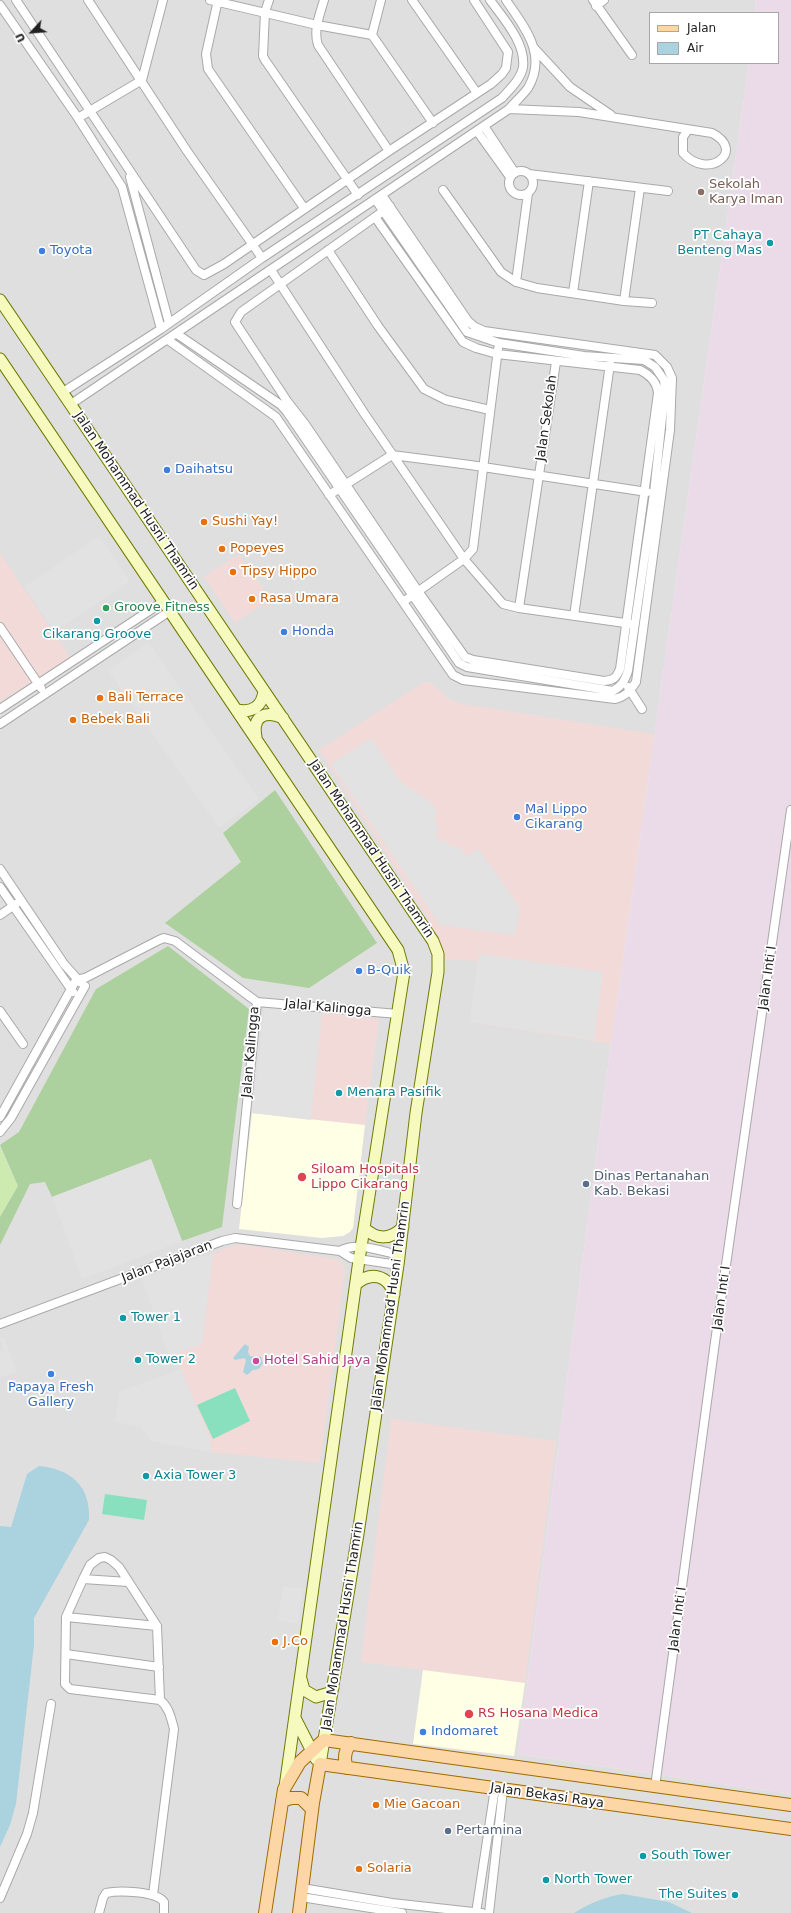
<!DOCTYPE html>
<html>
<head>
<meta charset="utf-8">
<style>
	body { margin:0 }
	#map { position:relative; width:791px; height:1913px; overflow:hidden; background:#f2efe9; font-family:"DejaVu Sans",sans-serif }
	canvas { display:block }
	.legend { position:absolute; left:649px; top:12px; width:130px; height:52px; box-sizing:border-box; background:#fff; border:1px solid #a7a7a7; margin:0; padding:5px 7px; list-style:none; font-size:12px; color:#222 }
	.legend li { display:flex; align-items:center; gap:8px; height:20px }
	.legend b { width:20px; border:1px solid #a7a7a7 }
	.north { position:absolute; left:12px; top:12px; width:40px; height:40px; -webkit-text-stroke:3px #fff; paint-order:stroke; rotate:244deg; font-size:11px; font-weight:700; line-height:16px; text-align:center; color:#222 }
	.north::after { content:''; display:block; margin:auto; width:14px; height:18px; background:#222; clip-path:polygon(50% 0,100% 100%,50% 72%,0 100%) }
</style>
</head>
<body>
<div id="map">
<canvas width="791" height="1913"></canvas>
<ul class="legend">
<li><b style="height:5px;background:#fcd6a4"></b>Jalan</li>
<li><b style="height:11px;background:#aad3df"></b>Air</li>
</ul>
<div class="north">U</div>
</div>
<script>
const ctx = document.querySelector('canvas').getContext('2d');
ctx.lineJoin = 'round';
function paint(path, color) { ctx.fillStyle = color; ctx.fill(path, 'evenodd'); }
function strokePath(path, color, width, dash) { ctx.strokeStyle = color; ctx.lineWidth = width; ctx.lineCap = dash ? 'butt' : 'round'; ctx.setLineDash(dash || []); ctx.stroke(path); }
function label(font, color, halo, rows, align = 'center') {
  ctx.font = font + ' "DejaVu Sans",sans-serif'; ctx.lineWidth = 3.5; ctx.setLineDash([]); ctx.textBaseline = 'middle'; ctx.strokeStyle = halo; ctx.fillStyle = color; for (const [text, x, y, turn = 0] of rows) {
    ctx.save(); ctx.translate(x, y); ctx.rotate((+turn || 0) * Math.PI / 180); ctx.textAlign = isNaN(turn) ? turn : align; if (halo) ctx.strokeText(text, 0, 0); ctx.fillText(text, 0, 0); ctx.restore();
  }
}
const residential = new Path2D(`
	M0,0H756L755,13H650V63H749L611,1044L518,1754L791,1794V1913H0Z`);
const commercial = new Path2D(`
	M0,553L70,657L0,702Z
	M239,554L270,599L235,623L204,577Z
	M424,682L431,683L449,699L462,704L654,734L611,1044L470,1022L478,961L441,959L439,947L426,915L319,750Z
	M265,1005L379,1019L365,1125L252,1113Z
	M239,1244L336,1259L342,1263L345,1270L320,1463L212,1452L209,1437L181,1369L176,1353L202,1344L213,1253Z
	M391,1419L556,1441L525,1683L361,1662Z`);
const industrial = new Path2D(`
	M756,0H791V1794L518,1754L611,1044L749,63H778V13H755Z`);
const education = new Path2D(`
	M252,1113L365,1125L353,1228L350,1232L343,1236L322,1238L239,1229Z
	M423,1670L525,1683L514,1756L413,1744Z`);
const grass = new Path2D(`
	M0,1147L18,1186L0,1217Z`);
const forest = new Path2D(`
	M275,790L377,943L309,988L243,978L165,923L241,862L223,833Z
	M168,946L249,1009L222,1227L182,1241L151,1159L52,1197L45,1182L30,1184L0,1245V1217L18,1186L0,1145L19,1132L96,989Z`);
const pitch = new Path2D(`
	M235,1388L250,1421L213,1439L197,1405Z
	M105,1494L147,1500L144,1520L102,1514Z`);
const parking = new Path2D(`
	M99,536L130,581L55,632L24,587Z
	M148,642L259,799L219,828L108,671Z
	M371,738L401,782L432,803L437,812L435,822L439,828L436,832L438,839L443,842L447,841L449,845L461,848L466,856L479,849L520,908L515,935L440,925L331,764Z
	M479,954L603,972L594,1040L470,1022Z
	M265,1005L322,1012L311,1120L252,1113Z
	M151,1159L182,1241L82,1279L52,1197Z
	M213,1253L202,1344L169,1356L141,1278Z
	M4,1338L17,1371L0,1378V1352L4,1350L0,1339Z
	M181,1369L209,1437L212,1452L151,1441L140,1426L115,1422L119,1392Z
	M283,1586L303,1589L298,1624L278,1620Z`);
const water = new Path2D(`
	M245,1344L249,1347L248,1352L250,1356L261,1357L263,1363L259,1369L253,1370L247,1375L243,1372L246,1360L244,1358L235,1360L233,1358Z
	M39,1466C71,1469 91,1486 89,1520L34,1618V1645L16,1804L10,1825L0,1847V1526L11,1527L27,1474Z
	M623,1894L669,1902L692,1913H574C590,1903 604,1897 623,1894Z`);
const street = new Path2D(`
	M16,0L196,270L204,275L224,264L389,151L491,84L502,74L506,68L508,52L474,0
	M88,0L187,151L262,258
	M210,0L317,25L372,35
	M218,0L206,54L208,69L304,208
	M269,0L265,12L263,56L265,60L358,195
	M324,0C320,14 313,30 318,45L389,151
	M381,0L372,35L433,123
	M412,0L477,93
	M593,0L632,55
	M0,5L78,118L122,187L161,329
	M596,6L604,0
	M534,48L570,87L611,115
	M509,109L579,112L712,133C747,151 708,181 683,153V137L688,130
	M78,118L142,80L163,0
	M484,126L515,173
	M477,131L510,177
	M509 183a12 12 0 1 1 24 0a12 12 0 1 1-24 0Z
	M529,174L668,191
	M130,177L169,323
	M443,190L501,272L516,282L537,288L624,301L652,303
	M375,217L463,342L476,348L497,354L640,370C650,375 657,382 658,393L620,669C616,678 614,680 604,681L473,660L465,657L418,591L305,424L287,401L235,322L241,312L375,217L390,206
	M328,250L378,326L424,389L446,400L490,410
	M271,270L364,413L464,559L503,604L519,608L632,624
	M516,282L528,193
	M573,293L589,181
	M624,301L640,188
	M177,334L281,405L287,412L459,663L467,667L613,691C622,686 625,680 628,671L654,493L665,389L664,380L655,367L644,360L584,356L499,343L467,332L375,199
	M168,340L276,417L453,675L463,680L615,699C625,697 630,691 636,682L670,430L672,378L667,367L655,355L484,331L475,327L468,321L382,195
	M63,392L161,329L262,258L502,98C510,89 521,79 523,67C526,43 503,18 490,0
	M71,404L509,109C515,102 523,95 528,88C548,54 524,27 506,0
	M329,495L392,455L470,465L647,492
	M403,602L464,559L473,549L498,349
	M519,608L556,362
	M574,616L610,364
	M0,627L41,688
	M628,687L642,709
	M0,709L164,601
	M0,724L170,611
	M0,869L64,964L80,982
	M0,887L73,992
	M0,915L16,904
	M257,1002L398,1014
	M0,1011L23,1044
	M0,1117L76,980L85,978L159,940L164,938L175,941L257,1002
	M0,1132L11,1118L85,986
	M237,1204L257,1002
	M340,1251C356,1241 381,1251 399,1255
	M0,1324L222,1241L235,1238L340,1251L351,1258L398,1265
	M83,1579L128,1582
	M66,1617L157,1626
	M66,1654L159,1667
	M655,1787L715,1342L791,810
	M302,1888L392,1903L482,1913
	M153,1895L174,1729C171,1718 169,1707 160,1700L70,1689L65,1684L66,1617L83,1579L90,1565L99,1558L105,1557L111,1560L119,1567L157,1626L160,1700
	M301,1897L402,1913
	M0,1898L27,1834L33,1813L51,1704
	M99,1913L103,1898L106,1893C118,1890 156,1891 164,1902V1913
	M476,1913L495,1788
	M489,1913L503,1790`);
const secondary = new Path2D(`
	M0,300L433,941L438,954V972L416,1113L398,1265L358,1534L320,1764
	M0,359L398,950L404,972L359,1260L285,1787
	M237,710C253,713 262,706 264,691
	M256,737C252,716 265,710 283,718
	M364,1228C377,1240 391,1240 403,1227
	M356,1284C371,1271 388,1275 394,1294
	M301,1679L304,1690L316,1697L329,1693L333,1688
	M295,1718L316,1759`);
const primary = new Path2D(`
	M347,1768C343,1758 345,1750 351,1743
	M282,1801L291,1798H301L312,1809
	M265,1913L284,1789L300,1762L324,1740L791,1805
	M299,1913L313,1803L320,1764L791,1829`);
const markers = [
	[701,192,4,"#8d6e63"],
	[770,243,4,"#0f9aa8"],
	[42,251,4,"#3f7fe0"],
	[167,470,4,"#3f7fe0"],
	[204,522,4,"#e8710a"],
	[222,549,4,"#e8710a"],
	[233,572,4,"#e8710a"],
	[252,599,4,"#e8710a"],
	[106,608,4,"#2e9e5b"],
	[97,621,4,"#0f9aa8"],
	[284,632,4,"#3f7fe0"],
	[100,698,4,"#e8710a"],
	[73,720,4,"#e8710a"],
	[517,817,4,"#3f7fe0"],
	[359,971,4,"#3f7fe0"],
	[339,1093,4,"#0f9aa8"],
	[302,1177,5,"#e0444e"],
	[586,1184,4,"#5c6f8a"],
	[123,1318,4,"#0f9aa8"],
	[138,1360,4,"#0f9aa8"],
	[256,1361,4,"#d1479c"],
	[51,1374,4,"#3f7fe0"],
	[146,1476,4,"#0f9aa8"],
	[275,1642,4,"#e8710a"],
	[469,1714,5,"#e0444e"],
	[423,1732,4,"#3f7fe0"],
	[376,1805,4,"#e8710a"],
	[448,1831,4,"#5c6f8a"],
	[643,1856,4,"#0f9aa8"],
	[359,1869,4,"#e8710a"],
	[546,1880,4,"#0f9aa8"],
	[735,1895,4,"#0f9aa8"]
];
const educationNames = [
	["Sekolah",709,185],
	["Karya Iman",709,200]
];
const cultureNames = [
	["PT Cahaya",762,236,"right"],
	["Benteng Mas",762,251,"right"],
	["Cikarang Groove",97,635,"center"],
	["Menara Pasifik",347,1093],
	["Tower 1",131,1318],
	["Tower 2",146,1360],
	["Axia Tower 3",154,1476],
	["South Tower",651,1856],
	["North Tower",554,1880],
	["The Suites",727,1895,"right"]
];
const shopNames = [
	["Toyota",50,251],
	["Daihatsu",175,470],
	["Honda",292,632],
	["Mal Lippo",525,810],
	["Cikarang",525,825],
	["B-Quik",367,971],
	["Papaya Fresh",51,1388,"center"],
	["Gallery",51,1403,"center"],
	["Indomaret",431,1732]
];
const streetNames = [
	["Jalan Sekolah",547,418,-82],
	["Jalan Mohammad Husni Thamrin",136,501,56],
	["Jalan Mohammad Husni Thamrin",371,849,56],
	["Jalan Inti I",768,978,-82],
	["Jalal Kalingga",328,1008,5],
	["Jalan Kalingga",251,1052,-85],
	["Jalan Pajajaran",167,1262,-21],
	["Jalan Inti I",722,1298,-82],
	["Jalan Mohammad Husni Thamrin",391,1306,-82],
	["Jalan Inti I",678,1619,-82],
	["Jalan Mohammad Husni Thamrin",343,1626,-81],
	["Jalan Bekasi Raya",547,1796,8]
];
const foodNames = [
	["Sushi Yay!",212,522],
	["Popeyes",230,549],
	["Tipsy Hippo",241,572],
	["Rasa Umara",260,599],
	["Bali Terrace",108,698],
	["Bebek Bali",81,720],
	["J.Co",283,1642],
	["Mie Gacoan",384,1805],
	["Solaria",367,1869]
];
const leisureNames = [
	["Groove Fitness",114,608]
];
const healthNames = [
	["Siloam Hospitals",311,1170],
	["Lippo Cikarang",311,1185],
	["RS Hosana Medica",478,1714]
];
const serviceNames = [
	["Dinas Pertanahan",594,1177],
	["Kab. Bekasi",594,1192],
	["Pertamina",456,1831]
];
const hotelNames = [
	["Hotel Sahid Jaya",264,1361]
];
paint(residential, '#e0dfdf');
paint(commercial, '#f2dad9');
paint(industrial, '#ebdbe8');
paint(education, '#ffffe5');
paint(grass, '#cdebb0');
paint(forest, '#add19e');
paint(pitch, '#88e0be');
paint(parking, '#e2e2e2');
paint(water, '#aad3df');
strokePath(street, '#a9a9a9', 10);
strokePath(secondary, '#707d05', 13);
strokePath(primary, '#a06b00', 14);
strokePath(street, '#fff', 8);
strokePath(secondary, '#f7fabf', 11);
strokePath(primary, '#fcd6a4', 12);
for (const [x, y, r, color] of markers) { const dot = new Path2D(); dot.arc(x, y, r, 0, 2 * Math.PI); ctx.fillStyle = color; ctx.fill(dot); strokePath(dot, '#fff', 1.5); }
label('13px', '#785e54', '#fff', educationNames, 'left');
label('13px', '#0d838f', '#fff', cultureNames, 'left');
label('13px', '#366cbe', '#fff', shopNames, 'left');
label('13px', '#222', '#fff', streetNames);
label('13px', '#c56008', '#fff', foodNames, 'left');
label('13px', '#27864d', '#fff', leisureNames, 'left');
label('13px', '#be3a42', '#fff', healthNames, 'left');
label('13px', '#4e5e75', '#fff', serviceNames, 'left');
label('13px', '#b23c85', '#fff', hotelNames, 'left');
</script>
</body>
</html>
